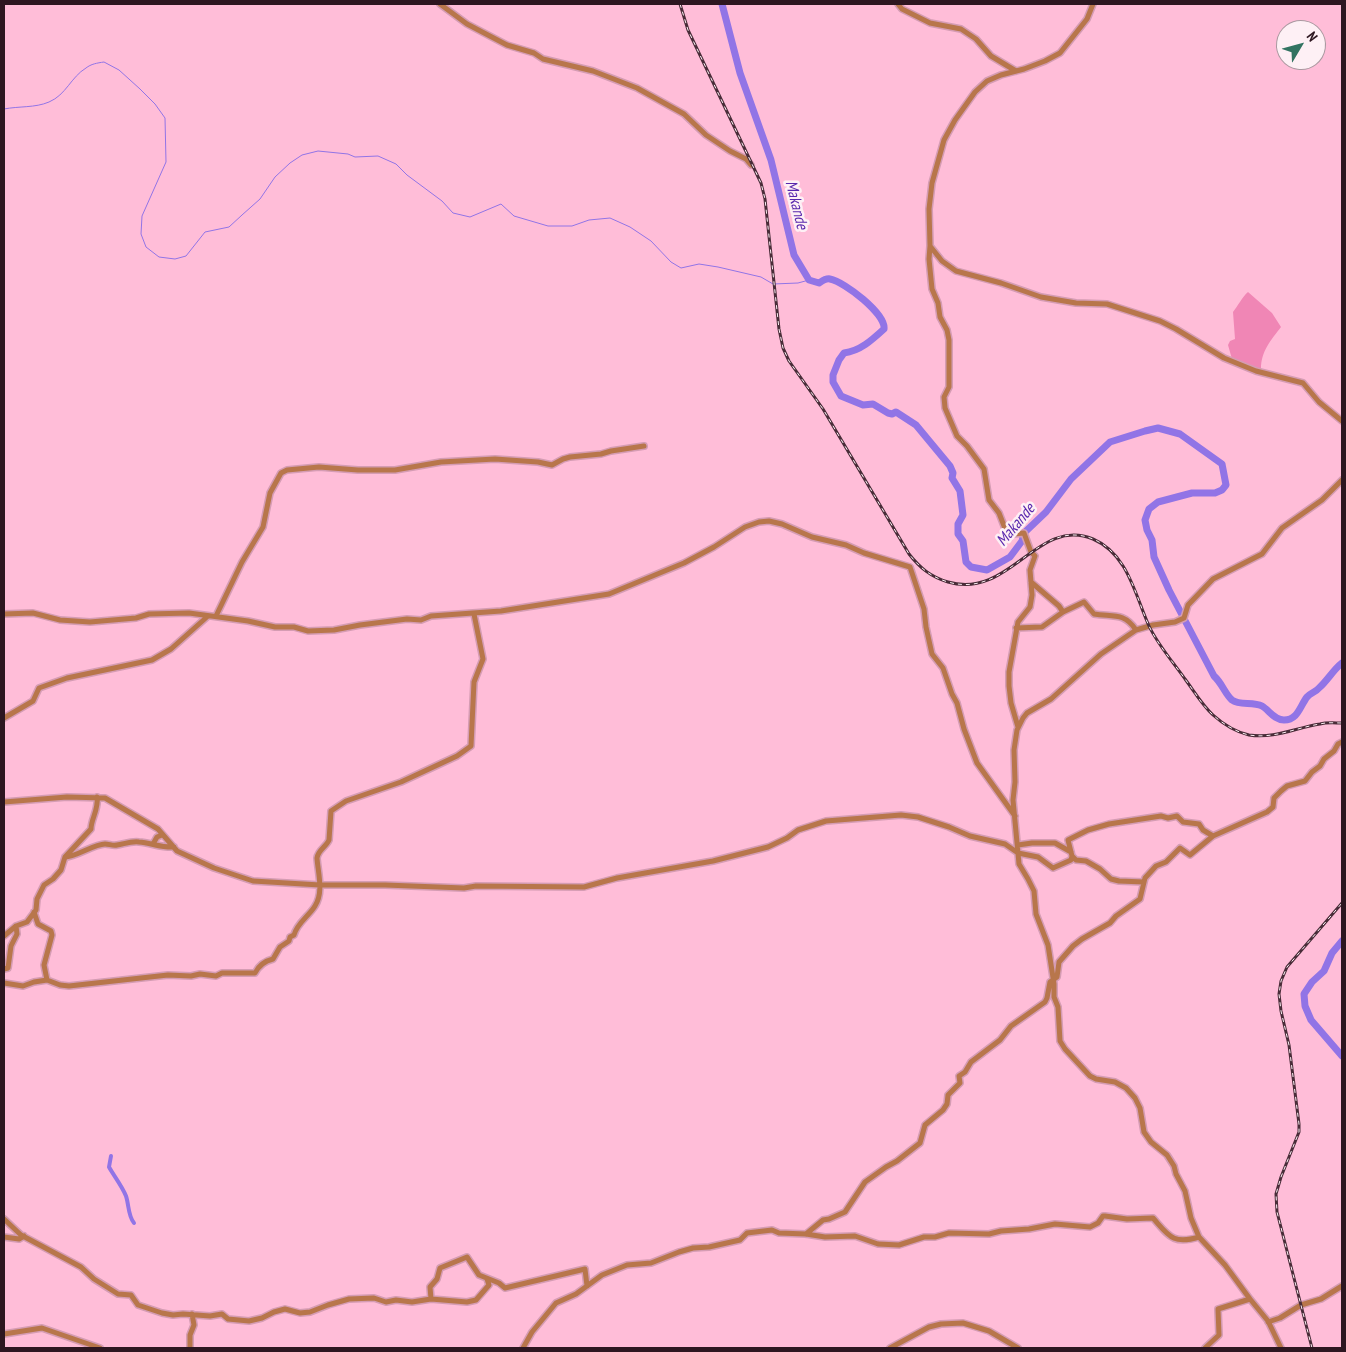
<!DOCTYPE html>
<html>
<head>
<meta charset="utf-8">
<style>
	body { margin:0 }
	#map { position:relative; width:1346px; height:1352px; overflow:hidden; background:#ffbdd8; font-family:"PT Sans Narrow",sans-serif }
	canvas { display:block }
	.frame { position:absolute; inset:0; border:5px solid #2d1620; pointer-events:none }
	.north { position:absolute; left:1276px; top:20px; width:50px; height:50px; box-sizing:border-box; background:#fef0f5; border:1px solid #aa99a0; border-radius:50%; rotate:53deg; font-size:14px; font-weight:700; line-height:20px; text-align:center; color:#2d1620 }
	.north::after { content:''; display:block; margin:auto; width:18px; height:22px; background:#327361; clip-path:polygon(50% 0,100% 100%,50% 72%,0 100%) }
</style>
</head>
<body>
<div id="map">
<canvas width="1346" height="1352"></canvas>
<div class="frame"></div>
<div class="north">N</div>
</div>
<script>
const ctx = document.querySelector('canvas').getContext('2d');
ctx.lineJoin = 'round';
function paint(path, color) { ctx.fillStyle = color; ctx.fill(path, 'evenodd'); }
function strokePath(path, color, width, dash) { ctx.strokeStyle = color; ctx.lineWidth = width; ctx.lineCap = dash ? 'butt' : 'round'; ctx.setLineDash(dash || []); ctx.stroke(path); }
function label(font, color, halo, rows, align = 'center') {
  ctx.font = font + ' "PT Sans Narrow",sans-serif'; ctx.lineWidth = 5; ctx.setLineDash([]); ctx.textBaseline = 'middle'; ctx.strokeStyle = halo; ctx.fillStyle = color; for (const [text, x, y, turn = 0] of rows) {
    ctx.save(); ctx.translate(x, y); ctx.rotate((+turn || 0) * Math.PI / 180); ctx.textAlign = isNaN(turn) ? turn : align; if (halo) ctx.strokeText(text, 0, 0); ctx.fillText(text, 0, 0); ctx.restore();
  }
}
const green = new Path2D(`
	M1248,292L1272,313L1281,327C1271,340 1261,351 1261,369L1232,359L1228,345L1230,341L1235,339L1233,312C1238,306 1242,297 1248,292Z`);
const stream = new Path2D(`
	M4,109C19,106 35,108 49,102C66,95 71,77 86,68C91,64 97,63 104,62L119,70L140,89L155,104L165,118L166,162L142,216L141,234L146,247L159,257L175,259L186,256L205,232L229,227L242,215L260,199L275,177L290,163L302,155L318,151L348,154L355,157L378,156L396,164L407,175L442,201L453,213L470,217L501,204L514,216L548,226H572L589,220L610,218L630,227L651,241L671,262L681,268L699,264L718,267L761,277L773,284L798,283L809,280`);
const canal = new Path2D(`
	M111,1156L109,1167C114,1176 122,1186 126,1196C129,1205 128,1216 134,1223`);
const river = new Path2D(`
	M722,4L740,73L771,160L794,255L809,280L819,283C822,281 826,278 830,279C845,282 886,314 884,329C872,340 860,351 844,353L839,360L833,375V382L841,396L863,405L873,404L888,413L892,414L896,412L916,425L950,466L953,473L952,478L960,491L963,515L958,524V534L963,541L966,562L971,567L987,570L1010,557L1022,541L1024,533L1046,512L1071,479L1110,442L1145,431L1158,428L1180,434L1222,464L1226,485L1222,490L1215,493H1192L1158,502L1149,509L1145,520L1147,530L1152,540L1154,557L1169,590L1214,676C1222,683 1225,694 1232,700C1240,706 1253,701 1262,706C1269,710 1274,720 1284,720C1298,720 1300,706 1307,697C1310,693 1316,692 1319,688C1328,680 1333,670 1342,663
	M1342,941L1332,953L1324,971L1312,982L1304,994L1305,1006L1311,1020L1342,1056`);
const minor = new Path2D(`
	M440,4L467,24L507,45L534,53L543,59L593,71L637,88L684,114L706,135L730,151L746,159L751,165
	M898,4L902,9L930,23L961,29L976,39L991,56L1016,71
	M1093,4L1087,19L1060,53L1045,61L1024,69L1001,75L987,81L975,92L955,120L944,140L932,183L929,209L930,246L942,261L956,271L1001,283L1041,297L1076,303L1107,304L1160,321L1176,329L1224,358L1256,371L1303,383L1319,402L1342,421
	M930,246L929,259L932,289L938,303L940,317L947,330L949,340V387L944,397L945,408L957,436L967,446L984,469L989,500L999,513L1006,531L1013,534L1024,533L1031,552L1035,556L1030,570L1032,595L1030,607L1018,622L1009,672V686L1011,703L1018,727
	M1031,582L1059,606L1063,612
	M4,614L33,613L60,620L90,622L136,618L149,614L189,613L248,621L275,627H294L308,631L334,630L360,625L407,619L421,620L431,616L501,611L609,594L684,563L714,547L745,527L759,522L769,521L782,524L812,537L846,545L864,553L910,567L924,609L926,627L932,654L943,668L952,694L957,703L964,729L977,763L1015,816
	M216,616L242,562L263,527L270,493L281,473L287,470L319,467L358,470H395L441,462L495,459L538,462L552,465L563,459L570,457L601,454L611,451L644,446
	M1016,628L1042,627L1063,612L1084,602L1094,614C1113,617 1124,612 1136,630
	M4,718L33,701L39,688L67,678L152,660L171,649L208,616
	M4,802L67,797L105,798L158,829L177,851L214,868L253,881L320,885H385L464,888L476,886L584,887L617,878L713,861L768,847L787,838L798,830L826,821L901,815L918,817L949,827L970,836L1005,844L1018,853L1038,857L1053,868L1071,860L1072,856L1068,840L1088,830L1109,824L1161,816L1168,818L1177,816L1183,822L1199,824L1203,830L1213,836
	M153,844L157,837L162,835
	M1018,845L1032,843H1055L1071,852
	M1072,856L1076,860L1086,861L1100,869L1111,879L1119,881L1144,882
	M65,857C76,857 94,844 105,844C109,844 113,846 117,845C124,844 131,841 139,842C151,843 162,848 174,847
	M34,912L38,924L51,931L52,935L44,965L47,980
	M4,936L16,926L27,922L36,910L37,899L44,885L53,879L61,870L65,857L91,829C91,819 99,809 97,797
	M4,969L8,968L11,946L17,934L16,926
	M4,983L23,986L34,982L47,980L60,985L69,986L168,975L191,976L200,974L216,976L222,973H255C259,965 265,961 273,959L280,947L289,941L290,937L294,935C297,923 309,916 315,906C324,892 318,873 317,858C318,850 326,847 329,840L331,811L346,801L401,782L457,756L471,746L474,682L483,659L474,614
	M4,1219L21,1235L81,1267L94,1279L118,1294L131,1295L138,1305L162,1313L173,1315L183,1314L210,1316L222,1314L228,1319L249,1321L262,1318L274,1312L285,1309L300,1313L310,1312L328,1305L349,1299L374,1298L386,1302L396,1300L412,1302L431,1299L467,1302L476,1300L489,1285L487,1279
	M806,1234L823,1220L829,1219L845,1212L865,1182L886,1167L897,1161L920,1143L925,1125L943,1110L947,1104L948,1095L960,1083L959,1076L965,1072L971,1062L1000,1040L1011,1026L1045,1002L1047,998L1050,982L1057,977L1059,962L1073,946L1082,939L1110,923L1116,916L1140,899L1145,878L1156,866L1166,862L1180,848L1190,855L1213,836L1267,812L1273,807L1274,798L1281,791L1287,786L1305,781L1312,772L1320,766L1324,759L1334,751L1338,744L1342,742
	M4,1237L19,1239L24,1236
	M431,1299L430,1287L437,1279L440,1268L467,1257L479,1275L499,1283L505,1288L585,1269L587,1286
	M1268,1322L1280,1318L1301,1305L1321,1299L1342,1286
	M4,1334L42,1328L100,1348
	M190,1348V1335L194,1325L192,1314
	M523,1348L532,1332L556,1303L576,1294L602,1275L627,1265L651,1263L679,1252L693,1248L709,1247L740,1240L747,1233L772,1230L779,1233L806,1234L825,1237L855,1236L878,1244L899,1245L924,1237H935L949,1233L989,1234L1001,1231L1029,1229L1055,1224L1090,1227L1098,1223L1103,1216H1105L1127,1219L1153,1218C1169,1236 1173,1245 1199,1237
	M890,1348L929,1327L941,1324L963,1323L989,1331L1018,1348
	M1205,1348L1219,1335L1218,1309L1250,1299
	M1281,1348L1268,1321L1250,1299L1225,1265L1199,1237L1191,1218L1185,1191L1176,1174L1174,1166L1167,1155L1151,1142L1144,1132L1140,1108L1135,1098L1126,1088L1115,1082L1096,1079L1090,1076L1065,1049L1060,1041L1058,1007L1054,997V984L1048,945L1036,914L1034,891L1028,879L1019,864L1013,800L1015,782L1014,750L1017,730L1023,718L1027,713L1051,699L1101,654L1136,630L1153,625L1175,622L1184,618L1188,605L1213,579L1262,554L1282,528L1322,500L1342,480`);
const rail = new Path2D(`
	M680,4L688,30L761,183L765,199L779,329L783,348L789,361L823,409L909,554C920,568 931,577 948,582C1010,600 1037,516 1093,539C1128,554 1135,595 1149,626C1158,645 1173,662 1185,679C1194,691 1202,705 1213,715C1223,724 1236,732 1249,735C1274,739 1295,728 1320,724C1327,722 1335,723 1342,723
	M1312,1348L1277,1212L1276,1194L1281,1177L1299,1132V1124L1289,1045L1281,1011L1279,994L1281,981L1287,967L1342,903`);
const waterNames = [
	["Makande",796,205,76],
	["Makande",1016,525,-50]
];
paint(green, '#f086b5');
strokePath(stream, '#9174e6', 1);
strokePath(canal, '#9174e6', 4);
strokePath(river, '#9174e6', 7);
strokePath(minor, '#d59cb3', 8);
strokePath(minor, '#b8764b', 5);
strokePath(rail, '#492c38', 3);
strokePath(rail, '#fef0f5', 1, [4]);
label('italic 16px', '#5927ad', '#fef0f5', waterNames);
</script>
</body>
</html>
